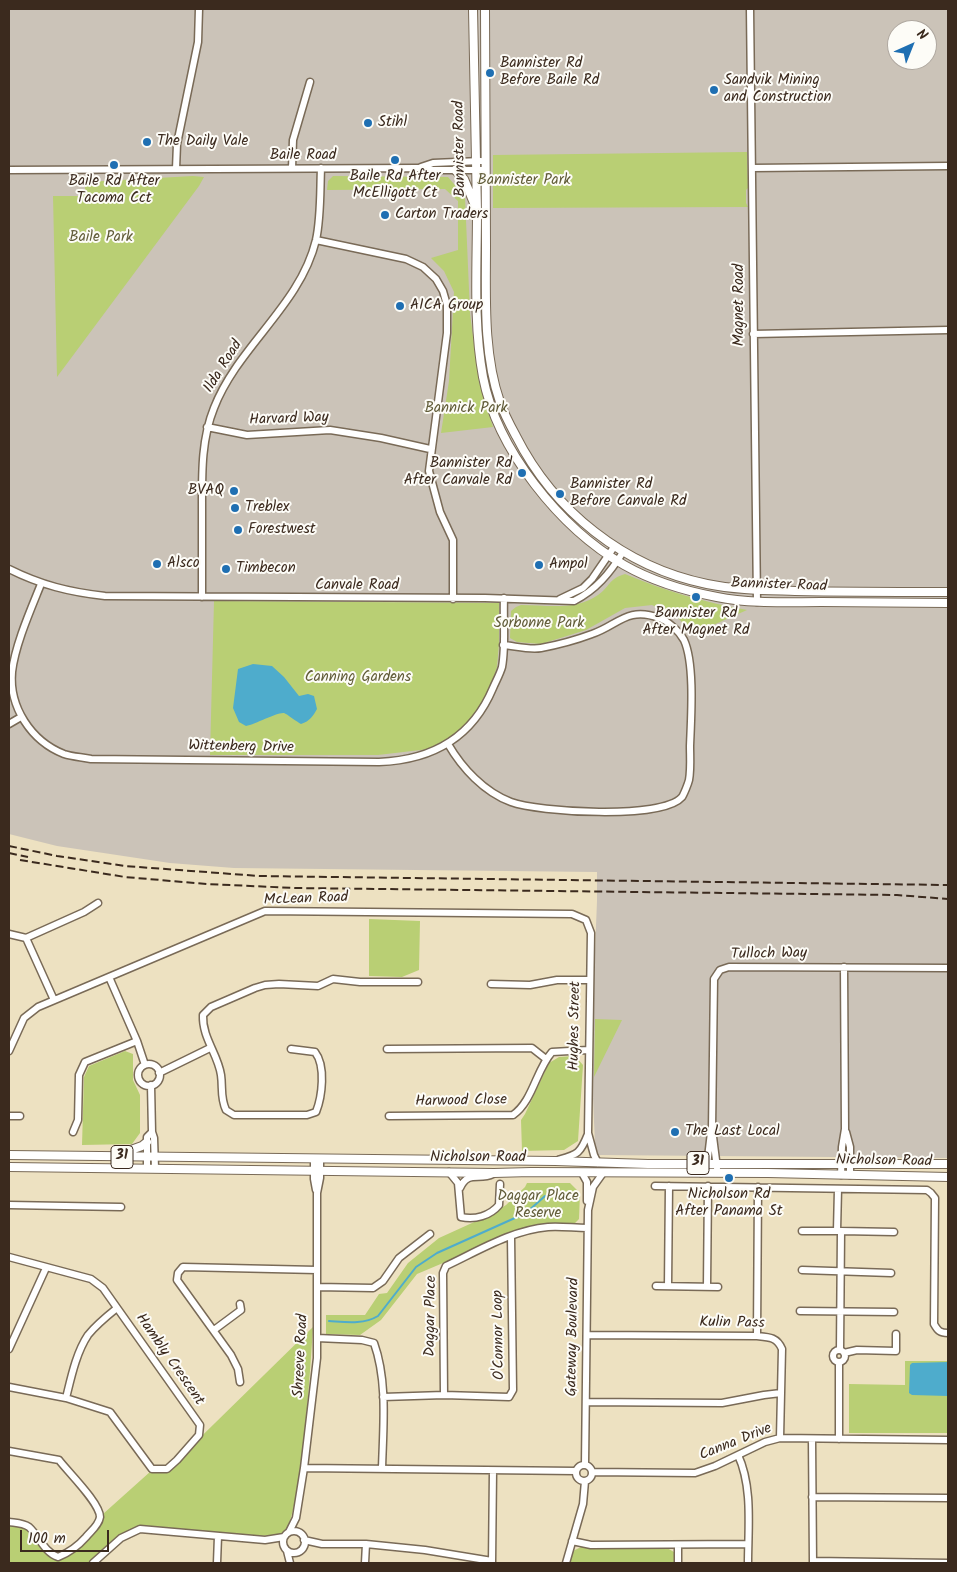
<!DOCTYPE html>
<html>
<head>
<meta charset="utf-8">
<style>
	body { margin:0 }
	#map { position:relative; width:957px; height:1572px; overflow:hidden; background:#ede1c1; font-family:Kalam,sans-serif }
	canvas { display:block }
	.frame { position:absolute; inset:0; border:10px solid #3b2a1e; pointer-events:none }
	.north { position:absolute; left:887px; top:20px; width:50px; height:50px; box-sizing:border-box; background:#fdfcf7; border:1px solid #afa8a0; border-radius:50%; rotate:44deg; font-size:14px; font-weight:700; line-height:20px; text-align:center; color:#3b2a1e }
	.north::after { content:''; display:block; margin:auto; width:18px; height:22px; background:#1f6fb2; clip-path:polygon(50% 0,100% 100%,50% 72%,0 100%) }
	.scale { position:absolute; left:20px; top:1530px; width:89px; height:22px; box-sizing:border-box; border:2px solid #3b2a1e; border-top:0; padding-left:6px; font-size:15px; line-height:18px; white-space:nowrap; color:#3b2a1e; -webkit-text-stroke:4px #fdfcf7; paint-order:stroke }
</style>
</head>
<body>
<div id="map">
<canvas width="957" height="1572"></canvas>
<div class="frame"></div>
<div class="north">N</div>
<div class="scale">100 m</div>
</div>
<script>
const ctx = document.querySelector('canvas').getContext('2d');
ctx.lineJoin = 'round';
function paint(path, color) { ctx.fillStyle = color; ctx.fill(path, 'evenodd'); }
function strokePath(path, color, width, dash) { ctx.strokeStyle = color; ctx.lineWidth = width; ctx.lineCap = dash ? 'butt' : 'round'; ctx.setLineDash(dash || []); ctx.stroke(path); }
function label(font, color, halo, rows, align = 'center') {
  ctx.font = font + ' Kalam,sans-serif'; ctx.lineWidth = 4; ctx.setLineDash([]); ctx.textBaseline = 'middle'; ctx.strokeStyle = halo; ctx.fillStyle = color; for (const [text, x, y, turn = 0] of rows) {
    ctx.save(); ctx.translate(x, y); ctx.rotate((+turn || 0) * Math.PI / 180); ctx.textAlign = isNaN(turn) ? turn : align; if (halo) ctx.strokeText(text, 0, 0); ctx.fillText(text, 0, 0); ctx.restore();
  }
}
const industrial = new Path2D(`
	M9,9H948V1158L598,1155L595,1144L591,1052L597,901V872L234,868L170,863L57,846L9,834ZM897,30H927V60H897Z`);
const green = new Path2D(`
	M747,152L748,188L746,190V203L748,207L493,208V155Z
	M193,176L204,177L199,186L57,377L53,196H79V190H85V182Z
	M333,176L448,177L465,197L470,313L479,382L493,427L441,433L449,381L454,292L444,271L431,258L458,250V201L445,189L327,190L328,181Z
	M625,574C665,591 704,602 747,610L693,634L678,618L652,605L625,608L586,630L541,644L517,642L510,638L511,611L516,607L521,605C546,605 576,611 598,595C610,587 608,579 625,574Z
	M214,601L499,603V644L497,667L485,704L461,731L429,749L378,755H210Z
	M369,919L420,921L419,970L402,977L369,976Z
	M595,1019L622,1020L594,1077Z
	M125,1051L133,1054V1080L140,1095V1133L132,1144L82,1145L84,1077L89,1066Z
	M575,1056L583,1065L578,1141L564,1150L522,1151L521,1120L525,1114L549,1063L559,1057Z
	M527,1183H570L580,1193L579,1219L574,1224L550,1225L462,1255L417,1274L381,1320L360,1335L326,1334V1315H365L379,1294L387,1293L408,1263L439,1238L494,1213L506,1205L525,1187Z
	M313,1327C311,1356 302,1521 283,1533C270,1541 161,1529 139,1527L91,1563H9V1524C14,1525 20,1525 25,1528C38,1536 42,1557 58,1559L97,1526L103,1514L151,1471H166Z
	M905,1361H948V1433H849V1384L905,1385Z
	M581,1547L667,1548L674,1552L676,1563H569L573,1551Z`);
const water = new Path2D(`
	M253,664L272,666L284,677L299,696L308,694L314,696L317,709C313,716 310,721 301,724C297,722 287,714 284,713C277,712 256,724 246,726L239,722L233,708L238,669Z
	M948,1362V1396L912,1395L909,1393L910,1365L912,1363Z`);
const stream = new Path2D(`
	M329,1321C345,1322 363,1325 378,1316L416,1267L437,1253L526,1213L545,1196`);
const minor = new Path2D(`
	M750,9L757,602
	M421,167L433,163L481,161
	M292,168L293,140L310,82
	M752,168L948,166
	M176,169L177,144L198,42L199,9
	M9,170L418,168L433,170H485
	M316,240L406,259L423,267L436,279L443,291L447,305V333L429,471L440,512L453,540V599
	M753,334L948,330
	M207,427L247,435L330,430L381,438L430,449
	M9,569C41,585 69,592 105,596L485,598L574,601C596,590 610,573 623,552
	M41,584C31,609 15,645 12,672C9,707 31,741 64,754C73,757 82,757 91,759L379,762C432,760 472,738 493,688C496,681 500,674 502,667C506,645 503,621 504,598
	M202,597C202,568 202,538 202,509C202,475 201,440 214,408C238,346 300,306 316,240C321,217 320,192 321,168
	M560,599L583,588L592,579L614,547
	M9,724L21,717
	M448,744C462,768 484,792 511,802C538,812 662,820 682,797C684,794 688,784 689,780C691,769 690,756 690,746C691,719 695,664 684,640C679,631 668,621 659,618C627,606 617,626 592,634C576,640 557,645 541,648C529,650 515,646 503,645
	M9,934L26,938L54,1000
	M26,938L84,912L98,903
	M109,977L137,1041L145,1065
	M491,984L530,985L557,980H589
	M291,1049L315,1052C326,1066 322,1097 316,1112L307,1115H234L226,1110C220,1097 223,1089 221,1075C218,1054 202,1038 203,1015L211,1007L255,988L265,985L279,984L318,986L333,979L360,982H418
	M387,1049L532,1048L546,1059
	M9,1051L24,1018L38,1007L265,911L572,914L586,920L591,933L588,1133L594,1155L598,1163
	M138 1075a11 11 0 1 1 22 0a11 11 0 1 1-22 0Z
	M159,1073L210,1048
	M151,1085L152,1132L154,1138L155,1168
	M9,1116H20
	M389,1116L513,1115C533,1101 536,1070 552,1052L588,1050
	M73,1132L78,1120L79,1075L85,1062L137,1041
	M846,1132L850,1147V1175
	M314,1159V1179L316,1190
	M558,1160C578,1154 580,1154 588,1134
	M147,1168V1137L152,1132
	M717,1168L712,1129L714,979L720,970L729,967L948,968
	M449,1172L458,1183L461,1217C475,1220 490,1216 499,1205L500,1184
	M582,1173L587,1182V1201
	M701,1173L707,1166L711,1132
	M841,1175L842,1147L845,1129L844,967
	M655,1186L927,1190L931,1193L935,1198L934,1324C938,1331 940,1333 948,1333
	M460,1188C468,1170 479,1181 493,1174
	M9,1205L121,1207
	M802,1231H841L840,1350
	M837,1231L838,1189
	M841,1231L894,1232
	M9,1257L91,1279L103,1288L200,1425L199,1435L177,1460L167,1469H152L110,1412L66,1398L9,1387
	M802,1270L891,1273
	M656,1286L718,1287
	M668,1286L669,1186
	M707,1286L708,1186
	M317,1287L373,1288L383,1281L399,1258L430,1234
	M800,1311L894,1312
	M214,1330L241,1310L240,1304
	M587,1335L757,1336C769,1337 777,1337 782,1349L780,1438
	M757,1336L758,1187
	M317,1338L362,1340L374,1343C388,1382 383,1428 382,1469
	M9,1349L46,1268
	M833 1356a6 6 0 1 1 12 0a6 6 0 1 1-12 0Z
	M844,1353L857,1350L896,1351V1334
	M240,1382L238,1369L231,1355L177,1280L178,1273L183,1267L317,1270
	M444,1395L443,1273L446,1266C478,1251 512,1230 548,1227C561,1226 574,1228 587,1228
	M383,1397L444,1395L509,1397L513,1390L511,1237
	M66,1398C71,1378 76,1353 88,1335C96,1325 107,1316 117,1308
	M586,1402L722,1403L764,1395L781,1393
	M812,1439L813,1563
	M839,1439V1362
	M9,1451L59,1460C68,1472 100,1503 100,1517C99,1525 91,1531 86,1537C79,1545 68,1553 58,1557C44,1552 39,1536 29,1527C23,1523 15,1523 9,1522
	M738,1455C753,1487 748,1529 748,1563
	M585,1465L588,1210L593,1187L603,1173
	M576 1473a8 8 0 1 1 16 0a8 8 0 1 1-16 0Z
	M304,1468L576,1471
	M592,1472L695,1473L715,1466L765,1442L780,1438L948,1440
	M812,1497L948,1498
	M283 1542a11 11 0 1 1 22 0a11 11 0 1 1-22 0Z
	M289,1532L296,1518L304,1468L317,1358V1193L320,1178V1159
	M304,1540L322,1544H366L425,1550L492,1561
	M572,1541L591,1545L747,1544
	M678,1545V1563
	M287,1551L290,1563
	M813,1561L948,1563
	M93,1563L121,1538L140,1529L265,1540L284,1537
	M217,1563L218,1536
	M365,1563L366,1544
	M492,1563L493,1471
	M566,1563L583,1504L585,1481`);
const major = new Path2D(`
	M473,9C474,76 476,144 477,212C477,267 473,323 483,377C497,450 560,528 624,565C652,581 685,591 717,597C751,604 786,602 821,602C863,602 906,603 948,603
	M485,9C486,88 485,167 486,246C486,296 483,354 500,402C504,414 510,425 516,436C554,511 624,567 707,584C736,590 766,590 795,591C846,592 897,592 948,592
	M455,170L464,179L476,208
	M9,1155L555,1161L648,1164H948
	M117,1155L142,1146L147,1142
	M9,1167L494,1173L531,1172L768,1173L948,1177`);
const rail = new Path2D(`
	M9,846L57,856L125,866L259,876L948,885
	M9,853L28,857
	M20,860L125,877L207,884L295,888L897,895L948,899`);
const markers = [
	[490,73,5,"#1f6fb2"],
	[714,90,5,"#1f6fb2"],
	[368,123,5,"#1f6fb2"],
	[147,142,5,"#1f6fb2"],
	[395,160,5,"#1f6fb2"],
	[114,165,5,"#1f6fb2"],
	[385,215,5,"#1f6fb2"],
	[400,306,5,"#1f6fb2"],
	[522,473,5,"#1f6fb2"],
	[234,491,5,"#1f6fb2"],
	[560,494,5,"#1f6fb2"],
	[235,508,5,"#1f6fb2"],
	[238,530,5,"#1f6fb2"],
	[157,564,5,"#1f6fb2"],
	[539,565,5,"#1f6fb2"],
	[226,569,5,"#1f6fb2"],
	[696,597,5,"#1f6fb2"],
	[675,1132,5,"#1f6fb2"],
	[729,1178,5,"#1f6fb2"]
];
const shields = [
	[122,1157,22],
	[698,1163,22]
];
const shieldNames = [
	["31",122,1157],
	["31",698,1163]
];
const poiNames = [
	["Bannister Rd",500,64],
	["Before Baile Rd",500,81],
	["Sandvik Mining",724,81],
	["and Construction",724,98],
	["Stihl",378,123],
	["The Daily Vale",157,142],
	["Baile Rd After",395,177,"center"],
	["McElligott Ct",395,194,"center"],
	["Baile Rd After",114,182,"center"],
	["Tacoma Cct",114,199,"center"],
	["Carton Traders",395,215],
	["AICA Group",410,306],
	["Bannister Rd",512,464,"right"],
	["After Canvale Rd",512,481,"right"],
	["Bannister Rd",570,485],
	["Before Canvale Rd",570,502],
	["BVAQ",224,491,"right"],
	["Treblex",245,508],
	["Forestwest",248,530],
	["Alsco",167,564],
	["Ampol",549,565],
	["Timbecon",236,569],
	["Bannister Rd",696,614,"center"],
	["After Magnet Rd",696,631,"center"],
	["The Last Local",685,1132],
	["Nicholson Rd",729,1195,"center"],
	["After Panama St",729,1212,"center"]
];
const streetNames = [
	["Bannister Road",461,149,-91],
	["Baile Road",303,156],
	["Magnet Road",740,305,-90],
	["Ilda Road",224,367,-58],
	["Harvard Way",289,420,-2],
	["Canvale Road",357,586],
	["Bannister Road",779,586,2],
	["Wittenberg Drive",241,748,1],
	["McLean Road",306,900,-2],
	["Tulloch Way",769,955,-1],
	["Hughes Street",576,1026,-89],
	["Harwood Close",461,1102,-1],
	["Nicholson Road",478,1158],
	["Nicholson Road",884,1162,1],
	["Daggar Place",432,1316,-89],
	["Kulin Pass",732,1324,1],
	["O'Connor Loop",500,1335,-91],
	["Gateway Boulevard",574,1337,-89],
	["Shreeve Road",302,1356,-87],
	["Hambly Crescent",169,1360,55],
	["Canna Drive",736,1443,-22]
];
const parkNames = [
	["Bannister Park",524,181],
	["Baile Park",101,238],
	["Bannick Park",466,409],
	["Sorbonne Park",539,624],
	["Canning Gardens",358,678],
	["Daggar Place",538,1197],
	["Reserve",538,1214]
];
paint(industrial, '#cbc3b8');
paint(green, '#b9cf74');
paint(water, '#4eaccc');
strokePath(stream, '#4eaccc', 2);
strokePath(minor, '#796a57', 9);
strokePath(major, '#796a57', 10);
strokePath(minor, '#fff', 6);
strokePath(major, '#fff', 8);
strokePath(rail, '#3b2a1e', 2, [8, 4]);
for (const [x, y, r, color] of markers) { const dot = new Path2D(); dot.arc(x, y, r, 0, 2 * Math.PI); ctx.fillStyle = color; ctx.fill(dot); strokePath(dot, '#fdfcf7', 2); }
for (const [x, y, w] of shields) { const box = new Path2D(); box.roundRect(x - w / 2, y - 11.5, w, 23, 4); ctx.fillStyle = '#fdfcf7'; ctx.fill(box); strokePath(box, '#3b2a1e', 1); }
label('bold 14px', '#3b2a1e', null, shieldNames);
label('15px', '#3b2a1e', '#fdfcf7', poiNames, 'left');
label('15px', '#3b2a1e', '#fdfcf7', streetNames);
label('15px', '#615c38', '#fdfcf7', parkNames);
</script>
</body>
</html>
